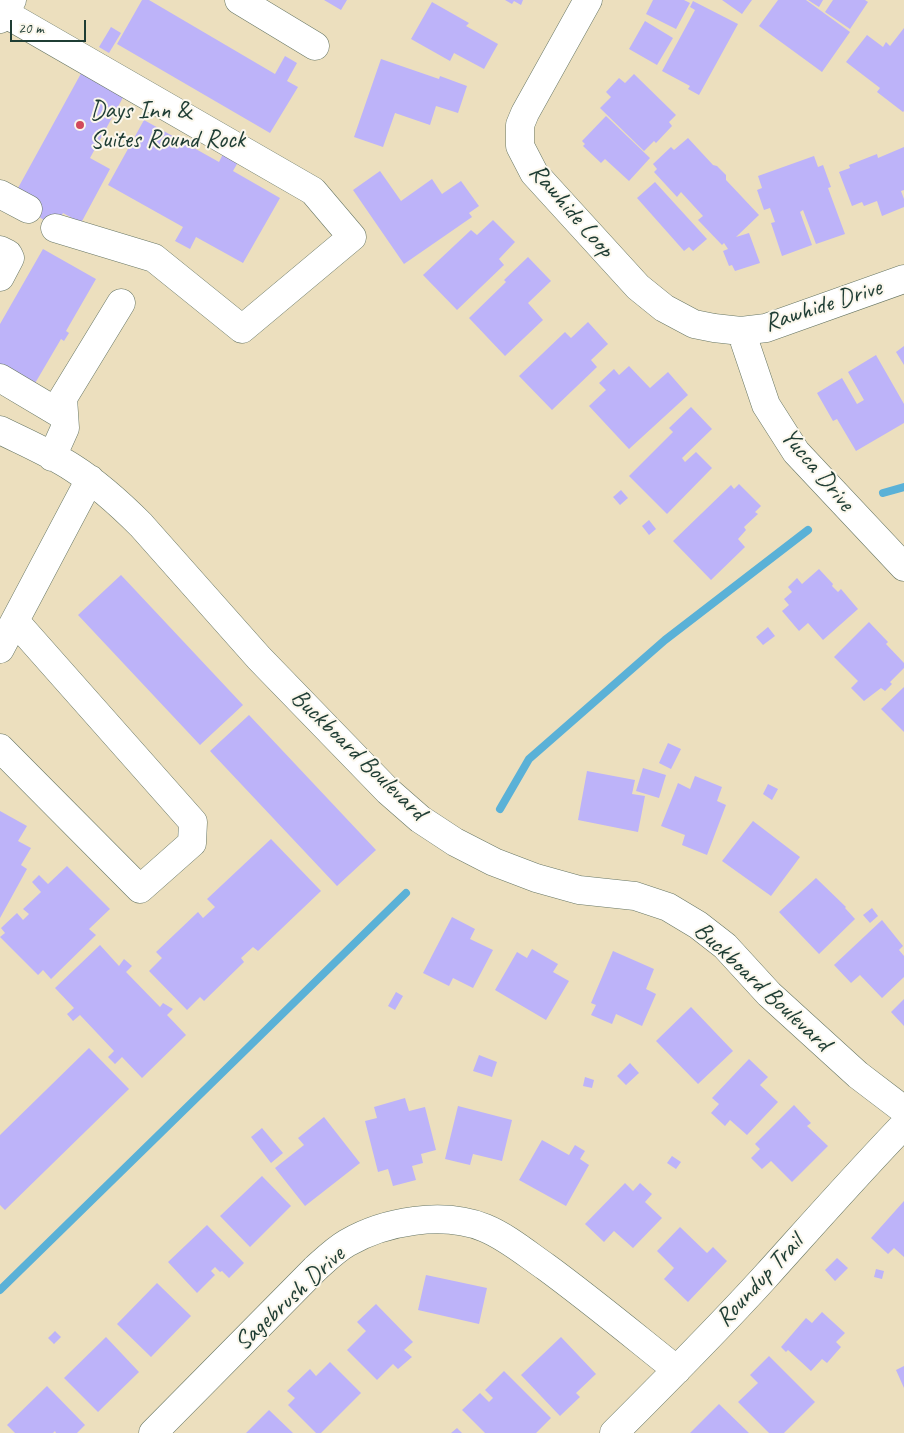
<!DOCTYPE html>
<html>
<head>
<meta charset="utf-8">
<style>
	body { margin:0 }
	#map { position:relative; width:904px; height:1433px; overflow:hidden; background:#ecdfbe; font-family:Caveat,sans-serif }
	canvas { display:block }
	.scale { position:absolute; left:10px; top:20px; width:76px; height:22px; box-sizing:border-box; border:2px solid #1f3d34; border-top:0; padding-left:6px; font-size:15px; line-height:18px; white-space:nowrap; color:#1f3d34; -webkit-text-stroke:4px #fbf7ec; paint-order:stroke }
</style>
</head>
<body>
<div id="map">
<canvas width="904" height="1433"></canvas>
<div class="scale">20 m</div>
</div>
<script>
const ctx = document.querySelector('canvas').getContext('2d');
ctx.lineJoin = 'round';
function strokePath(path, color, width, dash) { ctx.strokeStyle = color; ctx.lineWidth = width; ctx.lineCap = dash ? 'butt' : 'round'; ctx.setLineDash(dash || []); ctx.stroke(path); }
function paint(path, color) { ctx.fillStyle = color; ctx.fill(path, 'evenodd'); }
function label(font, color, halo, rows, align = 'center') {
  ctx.font = font + ' Caveat,sans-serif'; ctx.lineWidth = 4; ctx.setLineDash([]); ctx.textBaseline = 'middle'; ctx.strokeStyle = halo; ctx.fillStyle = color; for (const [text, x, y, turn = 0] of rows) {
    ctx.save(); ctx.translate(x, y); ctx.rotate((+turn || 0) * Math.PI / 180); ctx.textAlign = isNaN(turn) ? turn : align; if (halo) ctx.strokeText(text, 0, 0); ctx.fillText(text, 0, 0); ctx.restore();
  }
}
const stream = new Path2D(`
	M883,493L904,487
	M500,809L529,759L665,640L808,530
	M0,1290L406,893`);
const building = new Path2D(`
	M142,0H149L275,74L285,56L297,63L287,81L298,87L270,133L117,44Z
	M324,0H347L341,10Z
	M505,0H523L521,5L514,1L512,4Z
	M653,0H684L690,3L676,29L646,14Z
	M722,0H752L742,14Z
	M778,0H806L850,32L822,72L759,26Z
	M808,0H823L819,7Z
	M833,0H865L868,2L850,29L825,12Z
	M693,1L738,24L699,95L688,89L690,86L662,71L695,10L690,7Z
	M432,2L469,23L466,26L498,44L484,69L454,53L450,61L411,39Z
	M645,21L673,38L657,65L629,49Z
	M111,27L121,33L109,53L99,47Z
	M904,28V111L903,112L877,92L880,88L846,62L867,35L883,47L886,42L890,46Z
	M381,59L439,79L440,76L467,86L458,113L436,106L430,125L395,113L383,147L354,137Z
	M84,68L126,92L90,158L110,169L81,223L63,213L55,228L28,209L18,188Z
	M634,74L676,115L669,122L672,126L656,143L654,141L644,151L600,108L611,97L606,92L619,78L625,83Z
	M606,116L650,158L629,181L605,159L601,163L583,146L585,144L582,141Z
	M144,120L219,162L226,148L241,157L233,171L280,198L243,263L196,237L190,249L175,241L183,227L108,185Z
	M688,138L713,165L717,166L726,175V180L759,215L736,237L749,233L760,263L735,271L732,265L729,266L723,251L728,249L724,243L722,245L698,220L703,216L681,192L677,197L654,172L657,169L653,164L671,147L674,150Z
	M904,147V190L901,191L904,199V207L882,216L877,201L864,206L862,202L852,206L839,172L850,168L849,165L877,154L878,158Z
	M814,156L818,167L823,165L831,187L828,188L845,234L816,244L803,210L800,212L812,245L782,256L771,223L775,222L770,208L764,210L757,190L762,188L758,176Z
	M380,171L401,201L432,179L442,194L461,181L479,206L469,213L472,217L404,264L353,190Z
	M655,182L707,239L693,251L689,247L684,251L637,198Z
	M493,220L515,242L499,259L504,265L457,310L423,275L471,230L477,235Z
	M43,249L96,279L66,331L69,333L64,341L61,339L34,385L0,365V324Z
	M528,257L551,281L528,303L543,320L505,356L469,318L506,282L504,280Z
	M588,322L608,344L591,360L597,367L552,410L519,376L565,332L571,338Z
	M904,346V365L896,352Z
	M876,355L904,404V423L856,451L837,419L833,421L817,393L842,378L857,404L864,400L848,372Z
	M629,366L650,388L668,372L688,395L629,449L589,406L606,390L599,383L614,369L619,375Z
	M691,407L712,429L682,458L685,462L696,452L712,468L667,514L629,476L673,432L669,428Z
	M739,484L761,506L755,512L758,514L744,527L746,530L738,539L745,547L711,580L673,541L731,485L734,489Z
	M621,490L628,498L620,505L613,497Z
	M649,520L656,529L649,535L642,526Z
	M819,569L833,584L832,586L838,592L841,589L858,609L823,640L808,623L799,631L782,611L789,605L784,599L792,592L788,587L797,578L802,584Z
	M121,575L243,705L200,745L78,615Z
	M869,622L888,642L886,644L904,663V668L890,682L892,684L885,691L881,688L864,701L851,688L858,681L834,657Z
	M768,627L775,636L763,645L756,637Z
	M904,687V732L881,709Z
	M249,715L376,850L337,886L210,751Z
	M668,743L681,749L671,769L659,763Z
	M643,768L666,775L659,798L636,791Z
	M587,771L635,780L632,794L645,796L638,832L578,820Z
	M695,776L722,787L717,801L726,805L707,855L682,845L685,835L661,826L678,783L690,789Z
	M768,784L778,789L772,800L763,794Z
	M0,811L27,826L18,841L31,848L21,865L27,869L0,918Z
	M753,821L800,857L771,896L722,861Z
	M271,839L321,891L258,951L253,947L241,958L244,962L204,1001L200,997L187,1010L149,971L162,958L156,952L198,912L203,918L215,907L207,899Z
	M67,866L110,909L89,929L96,935L51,979L43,970L38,975L0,937L5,933L1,928L17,913L23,920L29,914L23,909L41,892L32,882L39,875L48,884Z
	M816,878L846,907L845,908L855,919L819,954L779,912Z
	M872,908L878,916L870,923L863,915Z
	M452,917L475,929L470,939L493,950L473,988L453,978L449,986L423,973Z
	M882,920L903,946L899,950L904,956V977L882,998L860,975L851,983L834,965Z
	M100,945L119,966L124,959L132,966L126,972L160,1007L163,1003L173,1009L167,1015L186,1035L142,1078L122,1057L115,1064L108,1057L114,1051L80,1015L73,1021L67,1014L74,1008L55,988Z
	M532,949L558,964L553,972L569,981L546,1020L495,990L517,952L527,958Z
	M613,951L654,969L646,989L656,994L642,1026L616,1014L612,1024L591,1015L596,1005L591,1003Z
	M396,992L403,996L395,1010L388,1006Z
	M904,999V1026L891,1012Z
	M691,1007L733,1051L698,1084L656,1041Z
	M89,1048L129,1089L5,1210L0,1205V1135Z
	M479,1055L497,1062L492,1077L473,1071Z
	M749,1059L768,1077L760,1085L778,1102L747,1135L730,1120L725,1126L711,1113L719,1104L712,1098Z
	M630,1063L639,1073L626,1085L617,1076Z
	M585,1077L594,1080L592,1088L583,1086Z
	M405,1098L409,1111L425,1107L436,1150L421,1154L423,1163L412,1166L416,1180L393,1186L388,1169L378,1172L365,1121L377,1118L374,1107Z
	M794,1105L811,1123L807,1126L828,1146L792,1182L771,1161L762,1169L751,1158L760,1149L755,1144Z
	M458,1106L512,1120L502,1161L473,1154L470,1165L445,1159Z
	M324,1117L360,1163L305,1206L275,1168L304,1145L298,1138Z
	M262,1128L283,1153L271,1163L251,1137Z
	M542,1140L569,1155L575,1145L585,1151L580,1159L589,1165L566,1206L519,1180Z
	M672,1156L681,1162L676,1169L667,1163Z
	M262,1176L291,1206L250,1247L220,1216Z
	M625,1183L633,1191L640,1183L652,1194L645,1202L662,1218L633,1248L614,1231L604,1242L585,1224Z
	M904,1201V1257L894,1248L888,1254L871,1238Z
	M207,1225L244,1263L229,1278L222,1271L220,1272L215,1267L211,1271L215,1275L197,1293L168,1262Z
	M680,1227L707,1253L713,1247L727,1261L688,1302L664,1279L674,1268L657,1251Z
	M837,1258L848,1268L835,1281L825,1270Z
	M876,1269L884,1271L882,1279L874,1277Z
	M426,1275L487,1288L479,1324L418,1310Z
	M157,1283L191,1316L151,1357L117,1324Z
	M376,1304L413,1342L404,1350L412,1357L398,1369L393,1364L377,1380L347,1350L366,1331L357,1322Z
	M822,1312L845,1333L836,1342L841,1347L827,1363L822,1359L811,1371L788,1350L786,1352L781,1347L806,1318L812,1323Z
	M55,1331L61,1337L54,1344L48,1338Z
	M106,1337L139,1372L98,1412L64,1378Z
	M561,1337L596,1374L576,1393L580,1397L560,1416L521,1375Z
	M769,1356L815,1402L784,1433H769L738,1402L758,1383L750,1375Z
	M330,1362L361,1393L321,1433H316L288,1405L295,1398L287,1391L310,1369L316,1376Z
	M904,1366V1388L896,1370Z
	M504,1371L551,1418L536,1433H485L462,1410L480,1393L489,1402L493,1398L485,1390Z
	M47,1386L85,1425L77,1433H56L55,1431L53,1433H15L7,1425Z
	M719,1404L749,1433H690Z
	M269,1410L293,1433H246Z
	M457,1428L462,1433H451Z`);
const minor = new Path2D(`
	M239,0L315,46
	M588,0L525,113L520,125V146L534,173L638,287L664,308L694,324L714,328L741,331L766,328L904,279
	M4,13L313,191L352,237L242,329L154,258L55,228
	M0,194L28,209
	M0,250L8,254L10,258L0,277
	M741,331L766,405L796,452L904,567
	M0,378L64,416
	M0,430C24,442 50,453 73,468C98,484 120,504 141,525L259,658L388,791L420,819L455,842L494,862L536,878L579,890L635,896L668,907L698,925L725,946L769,994L858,1075L904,1110
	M52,457L65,428L63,398L121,303
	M0,649L90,479
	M0,748L140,889L192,843L193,822L15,621
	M153,1433L315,1269C325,1260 335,1250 347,1243C385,1221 443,1211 485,1228C507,1237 527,1254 546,1267C591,1300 633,1335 677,1370
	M614,1433C665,1382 716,1331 765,1277C811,1226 856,1175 904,1125`);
const major = new Path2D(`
	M0,19L12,0`);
const markers = [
	[80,125,5,"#d1495b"]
];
const poiNames = [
	["Days Inn &",90,111],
	["Suites Round Rock",90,140]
];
const streetNames = [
	["Rawhide Loop",571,211,49],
	["Rawhide Drive",823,306,-18],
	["Yucca Drive",817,470,50],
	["Buckboard Boulevard",358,755,44],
	["Buckboard Boulevard",762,987,43],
	["Roundup Trail",760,1281,-47],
	["Sagebrush Drive",290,1299,-43]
];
strokePath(stream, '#5ab1d7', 8);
paint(building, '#bdb3f9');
strokePath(minor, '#677664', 29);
strokePath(major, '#677664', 29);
strokePath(minor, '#fff', 28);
strokePath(major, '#fff', 28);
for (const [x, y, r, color] of markers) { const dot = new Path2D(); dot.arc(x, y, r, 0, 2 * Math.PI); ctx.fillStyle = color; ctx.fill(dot); strokePath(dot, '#fbf7ec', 2); }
label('25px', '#1f3d34', '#fbf7ec', poiNames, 'left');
label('25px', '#1f3d34', '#fbf7ec', streetNames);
</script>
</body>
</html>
